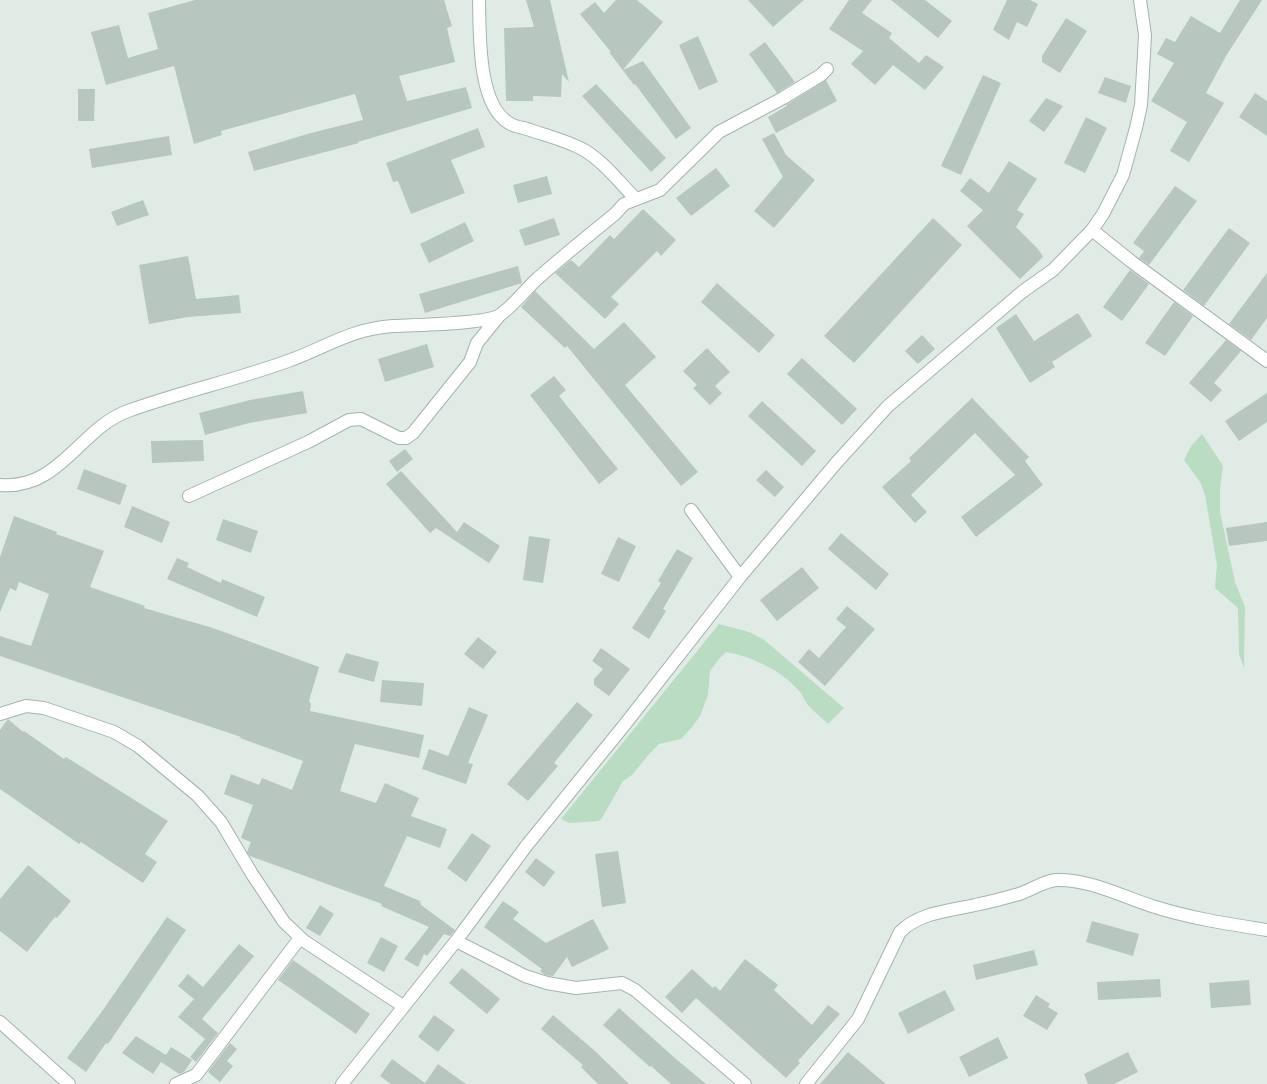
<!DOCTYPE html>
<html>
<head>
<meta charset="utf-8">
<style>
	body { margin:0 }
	canvas { display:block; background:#e1ebe6 }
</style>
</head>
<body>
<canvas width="1267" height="1084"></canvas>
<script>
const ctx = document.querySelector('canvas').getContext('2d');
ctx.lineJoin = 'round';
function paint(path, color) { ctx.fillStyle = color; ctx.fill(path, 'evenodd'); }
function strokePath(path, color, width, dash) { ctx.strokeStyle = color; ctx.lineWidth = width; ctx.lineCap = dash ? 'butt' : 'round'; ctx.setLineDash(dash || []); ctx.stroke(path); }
const green = new Path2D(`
	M1202,434L1223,466L1220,489V512L1235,582L1245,607L1244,668L1239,654L1238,608L1215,588L1217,565L1205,495L1200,482L1184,460L1191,446Z
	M719,624L749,632L763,639L844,708L828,724C822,718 814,712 808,705C805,701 803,696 800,692C783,671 751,656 726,652L718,660L710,671L708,695L700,716L692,727L681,739L659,744L650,753L632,775L623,781L602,818L599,821L569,823L561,819Z`);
const building = new Path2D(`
	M195,0H444L452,26L447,28L455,62L399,76L407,101L466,87L472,108L358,142L359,143L254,171L248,152L307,134L363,120L355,94L221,131L222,135L194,144L174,66L106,85L91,32L119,25L128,58L158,49L148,13Z
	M526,0H550L569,82L562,74L561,97L533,96V101H506L504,28L534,27Z
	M616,0H637L663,22L623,70L643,61L691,128L676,139L635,84L634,85L609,52H611L580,14L595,2L604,13Z
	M748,0H804L773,27Z
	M849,0H872L862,13L892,33L889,38L919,63L926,55L944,67L925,90L893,65L875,85L851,64L863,51L829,29Z
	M891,0H925L952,21L938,38Z
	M1007,0H1030L1038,4L1027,27L1017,22L1009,40L993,30Z
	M1240,0H1262L1226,56L1206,93L1224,103L1189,162L1170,151L1187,122L1151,101L1174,63L1157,54L1166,38L1175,42L1191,16L1220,33Z
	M1066,18L1087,31L1060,73L1042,62V56Z
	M698,36L718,82L699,90L679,45Z
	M765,42L795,82L777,93L749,54Z
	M983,75L1001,83L961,175L941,166Z
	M1105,77L1131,86L1126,103L1098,93Z
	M826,80L837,101L776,133L768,117L787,106L786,105Z
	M596,84L666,158L651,172L582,96Z
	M78,89H95L94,121H78Z
	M1255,93L1267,101V136L1239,117Z
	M1046,98L1063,106L1044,132L1029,121Z
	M1086,117L1107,128L1085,173L1064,163Z
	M478,128L485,147L451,160L465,193L411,214L398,181L393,182L386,163Z
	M774,133L786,155L815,180L774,228L754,211L783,177L762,139Z
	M169,136L172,155L92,168L89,149Z
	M1009,161L1037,179L1017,210L1024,214L1016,227L1038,249L1043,257L1020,279L967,226L983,210L960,191L970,178L989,193Z
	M716,168L730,186L691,216L676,198Z
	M547,176L552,194L518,203L513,185Z
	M1175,186L1197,201L1149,265L1139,258L1144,251L1133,243Z
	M143,200L149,215L117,226L111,212Z
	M643,209L676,240L661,256L657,251L611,297L619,304L605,319L555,273L571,260L579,267L610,235L614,239Z
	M554,218L560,235L525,246L519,230Z
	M933,218L962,245L854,363L824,336Z
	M465,222L474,241L429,263L420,244Z
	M1229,228L1250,243L1204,306L1183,290Z
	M188,256L196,299L239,295L241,313L188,317L149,324L139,265Z
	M518,266L522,283L425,313L419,294Z
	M1130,270L1149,284L1122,321L1103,307Z
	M1267,273V318L1251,340L1229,324Z
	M717,283L775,335L759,353L701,302Z
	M535,291L594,349L624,322L656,357L625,385L698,472L681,486L567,346L565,348L521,307Z
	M1174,302L1193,316L1165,356L1145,343Z
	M1078,313L1092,336L1052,362L1055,367L1030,383L996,328L1016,314L1034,341Z
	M922,335L935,349L918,364L905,351Z
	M1226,340L1241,351L1214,383L1222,390L1211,402L1189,383Z
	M427,344L434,367L385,382L378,359Z
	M707,348L730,372L715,386L722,393L710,405L693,388L697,385L683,371Z
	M802,358L857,409L842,425L787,374Z
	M554,376L566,390L559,396L618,469L599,484L530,395Z
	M303,391L307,413L249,423L205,435L199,413L250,400Z
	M1267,393V422L1239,441L1225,421Z
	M972,398L1029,457L1025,461L1043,485L976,537L961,517L1015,475L975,433L911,495L927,512L915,523L882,487L911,461L909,458Z
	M762,401L816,451L802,466L748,416Z
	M203,440L204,461L152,463L151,441Z
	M405,449L413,459L397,472L389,461Z
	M84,469L127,485L120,505L77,489Z
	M766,470L784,487L775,497L756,480Z
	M401,471L457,532L464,522L500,546L489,563L436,528L430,533L386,484Z
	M132,506L170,522L162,543L124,527Z
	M14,516L57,532L56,534L104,551L90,587L145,606L144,608L213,628L319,667L309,701L311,704L310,711L424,735L419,758L355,744L340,791L376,803L385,783L419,798L411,816L447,829L440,848L407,836L384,886L420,901L421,905L455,930L450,936L444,934L427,956L424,954L418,967L404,959L429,927L381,906L382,904L250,856L247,852L251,842L241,838L253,805L224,794L231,774L259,785L262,778L292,790L303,761L240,738L241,737L0,656V636L31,646L49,594L19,582L16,591L10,588L0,612V557Z
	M223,519L258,531L251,553L216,540Z
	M1267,522V541L1229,546L1226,528Z
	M841,533L889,574L876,590L828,549Z
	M529,536L550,539L543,583L523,580Z
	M618,537L636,546L619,582L601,574Z
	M677,549L693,558L663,609L666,611L649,639L632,628L661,583L658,581Z
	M177,558L189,563L187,567L221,583L222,579L265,597L257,617L167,579Z
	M802,567L819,588L777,621L760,600Z
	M847,606L875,629L825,686L798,662L809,649L819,658L846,627L836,619Z
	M478,637L497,652L483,669L464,654Z
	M601,648L630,669L609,696L594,685V679L603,669L592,661Z
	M346,653L379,662L374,682L338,672Z
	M382,680L424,683L422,706L380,702Z
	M577,702L593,715L554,763L558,766L528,801L507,784Z
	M469,707L488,715L468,763L473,764L466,784L422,769L429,749L448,756Z
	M8,719L23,732L24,731L64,759L66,757L168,821L145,854L157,862L143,883L81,842L79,844L0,789V730Z
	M472,833L491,846L466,882L447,868Z
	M618,851L626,903L602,907L595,854Z
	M536,858L555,872L544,887L525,872Z
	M28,865L71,901L57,918L55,917L27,952L0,931V899Z
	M503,901L519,912L513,919L546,943L593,919L609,949L572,967L567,957L553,976L545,975L540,971L542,969L484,927Z
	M320,905L334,914L320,936L306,928Z
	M167,917L186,930L108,1044L106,1043L86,1072L67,1058L103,1010Z
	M1092,921L1139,934L1133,956L1086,942Z
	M381,937L398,946L384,972L367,963Z
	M239,944L254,956L202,1019L218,1033L196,1062L190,1057L205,1039L178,1017L194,999L178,986L188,974L203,987Z
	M1034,950L1038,965L976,980L973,965Z
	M745,959L778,985L774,990L812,1025L828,1005L840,1014L798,1061L800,1063L786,1078L696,998L682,1013L665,997L692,969L713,988L715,986L720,991Z
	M293,960L370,1014L356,1034L278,980Z
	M462,968L500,999L487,1014L449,983Z
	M1160,979L1161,997L1098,1000L1097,982Z
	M1249,980L1251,1005L1211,1008L1209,983Z
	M945,990L955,1010L908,1034L898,1013Z
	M1036,995L1050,1004L1048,1007L1058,1013L1047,1030L1023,1016Z
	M619,1008L676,1059L706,1084H671L651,1066L650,1067L603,1025Z
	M434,1015L455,1030L438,1052L418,1037Z
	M553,1015L596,1052L629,1084H598L581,1067L583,1065L541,1029Z
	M136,1036L166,1055L171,1047L192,1060L184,1072L179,1074L161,1062L153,1074L122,1053Z
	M998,1037L1008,1058L969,1077L959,1057Z
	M230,1043L237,1049L227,1061L233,1066L220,1082L208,1072Z
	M848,1052L886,1084H820Z
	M1128,1052L1138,1072L1114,1084H1088L1084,1074Z
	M392,1059L425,1083L438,1064L466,1084H391L380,1076Z`);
const minor = new Path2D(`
	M479,0C480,33 477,104 509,123C513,126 519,127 524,128C544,135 566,140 584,150C604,162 619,182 635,198
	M1092,230L1132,262L1267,361
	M0,485C60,490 80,428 128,411C180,392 236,380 288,361C327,347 350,329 393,326C413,325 487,324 500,315C514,305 525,290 537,279C563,256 589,235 615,214L624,204L660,190L719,132L783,98L821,75L827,69
	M189,496L308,442L349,420L361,419L399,438H406L413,433L470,362L477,343L499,316
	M691,510L740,577
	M0,714L26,706L44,708L114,732L138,746L198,796L221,822L252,874L284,922L304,941L403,1006
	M456,941L525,976L547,983L576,988L622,983L635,990L745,1084
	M0,1022L69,1084
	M176,1084L196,1075L300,938
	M342,1084L456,941L527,845L626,723L740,577L837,462L888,406L1022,292L1053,270L1092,230L1103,214L1123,175L1136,128L1141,105L1144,54L1145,35L1140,0
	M806,1084L858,1019L900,932C920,912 949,911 975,905C990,902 1005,898 1019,894C1031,890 1044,881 1056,880C1090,879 1121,896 1152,906C1189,918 1228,924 1267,930`);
paint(green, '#badcc2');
paint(building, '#b7c6bf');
strokePath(minor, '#a4b3ad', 14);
strokePath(minor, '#fff', 12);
</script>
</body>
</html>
